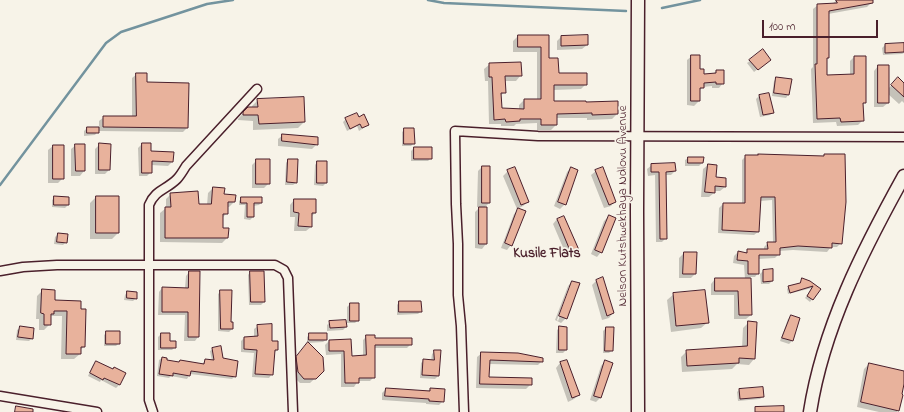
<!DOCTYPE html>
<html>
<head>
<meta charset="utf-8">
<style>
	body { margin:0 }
	#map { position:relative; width:904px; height:412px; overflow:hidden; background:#f7f3e8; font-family:"Indie Flower",sans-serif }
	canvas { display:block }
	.scale { position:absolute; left:762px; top:20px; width:116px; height:18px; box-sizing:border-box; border:2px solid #4a1f2b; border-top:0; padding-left:5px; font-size:12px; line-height:14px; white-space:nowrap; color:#4a1f2b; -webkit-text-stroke:3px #f7f3e8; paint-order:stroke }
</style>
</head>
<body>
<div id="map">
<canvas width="904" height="412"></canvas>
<div class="scale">100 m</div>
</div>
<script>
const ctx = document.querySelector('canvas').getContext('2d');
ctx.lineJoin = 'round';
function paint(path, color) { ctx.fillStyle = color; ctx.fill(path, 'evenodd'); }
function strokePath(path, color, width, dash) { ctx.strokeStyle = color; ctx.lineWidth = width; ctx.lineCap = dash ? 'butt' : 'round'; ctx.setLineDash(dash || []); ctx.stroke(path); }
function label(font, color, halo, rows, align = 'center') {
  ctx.font = font + ' "Indie Flower",sans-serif'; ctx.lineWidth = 3.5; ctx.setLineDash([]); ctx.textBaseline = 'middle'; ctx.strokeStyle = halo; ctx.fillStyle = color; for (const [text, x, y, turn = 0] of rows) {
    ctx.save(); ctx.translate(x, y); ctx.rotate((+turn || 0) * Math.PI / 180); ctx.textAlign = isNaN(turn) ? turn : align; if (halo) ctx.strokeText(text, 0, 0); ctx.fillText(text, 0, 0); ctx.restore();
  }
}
const shadow = new Path2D(`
	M837,0H871V3L867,7L828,14V58L826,60V76L850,75V61L854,57L865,102L862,105L863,120L858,125L837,126L836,122L813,123L811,69L813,67V9L818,5L832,4Z
	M518,36H548V59L558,74L586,84L581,89L553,90V102L617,114L612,119L587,120V118H556V125L551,130H537V123L516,124L514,126H501V124H489L488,81H485L484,69L490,64L521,75L516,81H504L505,92L500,96L501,109L519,110V105L524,100H537V52H513V41Z
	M561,37L587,45L582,49L557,50V41Z
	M904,44V53L902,54L883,55L882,48L885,45Z
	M692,56L703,75L713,74L716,71L723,83L719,88H712V86L703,87L699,91V101L694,106L687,105V60Z
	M750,61L767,62L754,72L747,63Z
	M878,66L888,89L898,78L903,83L904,82V103L902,101L899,104L888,94V103L883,107H874V71Z
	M137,74L187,128L183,132L98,131L95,135L84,136V131L87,128H99V121L104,117H132V78Z
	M777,78L788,95L786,98L772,96L774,81Z
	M769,94L773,112L770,115L760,117L756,99L759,96Z
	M258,100L304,122L298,128L253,130V121L238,120V119L248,108H252V106Z
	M358,118L368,125L359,131L357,126L347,131L343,122L346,119Z
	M405,129L414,143L411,146H402V132Z
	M283,135L317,144L312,149L278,146V139Z
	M100,144L109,170L105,174H95V149Z
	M142,144L150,151L172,162L168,166L151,165V172L147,176H139L138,148Z
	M76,145L84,171L80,176H71V149Z
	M53,146H63V178L58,183H48V150Z
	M414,148L431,158L428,161H411V151Z
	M824,155L841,243L837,247H831L827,252L793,250L779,251V254L775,258L758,259V273L755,277H750L751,315L746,319H734V295H711V284L715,279H745L744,265L733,263L734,256L738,252L745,253L748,250H764V247L768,243H773L772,200L760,201L758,232L754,235L718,233L719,208L723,204H742V160L746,156L822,157Z
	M688,158L702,163L699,166H685V160Z
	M257,160L269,183L264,188H252V165Z
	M288,160L296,183L293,185H285L286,163Z
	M317,162L326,183L323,186L314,185L315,165Z
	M652,165L675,171L671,175H665L666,238L662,242H656L655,175L648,176L647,169Z
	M708,165L715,178L725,187L720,191H714V193L709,197H701L703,169Z
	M482,167L489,203L484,208L486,244L482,249L475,248V212L480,207H477L478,171Z
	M571,168L565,204L560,209L554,206L567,172Z
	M508,171L528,202L523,206L517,209L503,176Z
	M596,171L615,201L611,206L604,208L591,175Z
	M213,188L234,202L229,207H227V213L222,218V229H228L227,238L222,243L160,242V213L166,208V199L171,194L198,205H207L208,193Z
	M55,197L68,205L65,208L52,207V200Z
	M96,197H118V233L112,239H90V203Z
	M242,198L261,203L259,205L253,206V217L250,220L244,219L245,205H239V201Z
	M294,200L315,213L311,217V227L306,231H294L295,217H290V205Z
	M519,209L511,245L507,250L501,248L514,214Z
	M609,216L601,252L597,257L591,254L604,221Z
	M557,219L577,250L573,255L567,257L553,224Z
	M58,234L66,242L63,245L54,244L55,237Z
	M684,253L695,274L691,278H679V258Z
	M763,271L772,281L769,284H761L760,274Z
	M189,272L198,337L195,341H184L185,315H158L159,292L162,288H185L186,276Z
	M250,272L264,302L261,305H249L248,275Z
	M802,279L819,289L810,302L805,298L812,288L788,294L787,289L789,287L799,284Z
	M596,281L613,313L609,318L602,320L592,285Z
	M572,282L566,318L561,323L555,320L568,286ZM569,286H571L558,321L557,320Z
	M43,290L54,301L80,302L84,347L80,350V354L74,359H61L62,316H50V324L44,330H39V319H36L37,296Z
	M221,291L232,329L229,332L218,331V294Z
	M127,292L136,298L133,301L124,300L125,295Z
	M674,294L708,322L701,328L671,332L667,300Z
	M399,302L421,311L418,314L397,315V305Z
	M350,304H358V320L355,323H347V307Z
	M791,316L799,319L792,341L789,344L780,341L788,319Z
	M330,322L346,327L343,330L327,331V325Z
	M749,322L754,359L749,365L737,364L732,369L682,372L681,357L687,351L742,348L743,328Z
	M258,326L277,350L274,353L272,374L269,378L252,377L254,353L241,352V341L244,338L254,337V329Z
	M560,327H566V350L563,353H556L557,330Z
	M20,328L32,338L29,341L16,340L17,330Z
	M606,328L612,350L609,353H603V331Z
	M107,332L119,343L116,346H104V335Z
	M161,334L175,347L172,350H158V337Z
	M310,334L326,340L323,342L307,343V337Z
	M367,336L374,339L411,344L407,348H374V377L370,381H358L354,387H341V354L326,355L325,345L329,341L350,340L351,357L363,356V340Z
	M304,348L323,371L310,383H300L294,377L293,362Z
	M213,349L235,376L232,379L190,374L187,379L171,376L169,378L157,376L159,360L162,358L166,361L178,363L180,361L202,365L205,360L212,361L210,351Z
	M435,351H440L438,376L435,379L420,378L421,363L424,360L431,361L432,354Z
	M482,353L542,361L538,365L489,364L487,378L531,384L526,389L476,388L477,357Z
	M567,361L579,395L574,399L568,402L556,368L560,363Z
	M605,361L611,363L600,398L596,402L590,400L601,366Z
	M96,362L112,370L124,374L119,385L116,388L101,380L100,382L88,376L93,365Z
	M869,364L904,372V381L897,412H879L857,407L864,369Z
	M386,389L427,392L430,389L443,401L439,405L426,404V403L382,400V393Z
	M739,390L763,396L760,399L738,401L737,392Z`);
const stream = new Path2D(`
	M428,0L444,3L626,11
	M662,8L700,0
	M0,185L106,43L121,32L207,4L233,0`);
const building = new Path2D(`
	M836,0H873V3L829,11V58H827V75L854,74V56H866V103H863L864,121L841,122L840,118L817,119L815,64H817V4L837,3Z
	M518,35H549V58H558L559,73H587V85H554V101H586V102L618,101V114L592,115V113L557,114V125H541V119H520V121L506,122L505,119L494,120L492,77H489V63L521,62L522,76H505L506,93H501L502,108L524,109V99H541V47H518Z
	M588,35V45L561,46V36Z
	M904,43V52L885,53V44Z
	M763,49L771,60L758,70L749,60Z
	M691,55H700V69H704V74L716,73V70H724V84H716V82L704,83V88H700V101H691Z
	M878,65H889V103H878Z
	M136,73H147V82L189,83L188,128L103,127V116H136Z
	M776,77L792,79L789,95L774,93Z
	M898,77L904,83V97L891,85Z
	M769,93L774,113L763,115L759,95Z
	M304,97L305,122L259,124L258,115H243V112L248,107H258L257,99Z
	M357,113L359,117L364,114L369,125L362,128L360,124L350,129L345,118Z
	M87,127H99V133H87Z
	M404,128H414L415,144H404Z
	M282,134L318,137V145L282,141Z
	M99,143L111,144L110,170H99Z
	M142,143H151V151L174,152L173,162L152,161V173H142Z
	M75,144H85V171H76Z
	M53,145H64V179H53Z
	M414,147H432V159H414Z
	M758,154L824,156V154H845L846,202L842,244L832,243V248L798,246L780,248V255H759V274H748V261L737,260L738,251L747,253V249H768L767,242H776L775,197H761L759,232L722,230L723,203H745V155H758Z
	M688,157H704L703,163H688Z
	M256,159H270V184H256Z
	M288,159H298L297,183L287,182Z
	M317,161H327V183H317Z
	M675,163L676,171L666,172L667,239H660L659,172H651V164Z
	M708,164L717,165L716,177L726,178V187L715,186V193L705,192Z
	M482,166H490V203H482Z
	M515,167L529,202L521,205L507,170Z
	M571,167L578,170L566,205L558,202Z
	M603,167L616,202L609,205L595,170Z
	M213,187L225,188L224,194L236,195L235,202H228V214H223V228H229L228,238H165V207H171L170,193L198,191L199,204H211Z
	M54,196L69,197V205H54Z
	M96,196H119V233H96Z
	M241,197H262V203H254V217H247V203H241Z
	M294,199H316V213H312V227L298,226L299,213L294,212Z
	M479,207H487V244H479Z
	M518,208L526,211L512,246L505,243Z
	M609,215L616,218L602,253L595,250Z
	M564,216L579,250L571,253L557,219Z
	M58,233L68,234L67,243L57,242Z
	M684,252H697L696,274H683Z
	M773,269V281L763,282V270Z
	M189,271H200L199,337H188V312H162V287L188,288Z
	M250,271H264L265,302H251Z
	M603,277L614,313L607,316L596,280Z
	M715,278H751L752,315H739L738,291H715Z
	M802,278L810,281L821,289L813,300L807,296L813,286L790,293L788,286L800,283Z
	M572,281L580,283L567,319L559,316Z
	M42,289L55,290V300L81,301V309H86L85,347H81V354H66L67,311H54V314H51V325H44V314L41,313Z
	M220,290H232L231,322H233V329H221Z
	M705,290L709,323L676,326L673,293Z
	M127,291L137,292V299L127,298Z
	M399,301H421L422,312H399Z
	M350,303H359V321H350Z
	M791,315L800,318L793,341L782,338Z
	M346,320L347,327L330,328L329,321Z
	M748,321L757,322L755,359L739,358V363L687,366L686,350L747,346Z
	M272,324V341H278V350H275L273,375L255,374L257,350L244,349V337L258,336L257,325Z
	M20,326L34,328L33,339L18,337Z
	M559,326L567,327V350H559Z
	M606,327H614L613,351H605Z
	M106,331H120V344H106Z
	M161,333H170V341H176V348H161Z
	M309,333H327V340H309Z
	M366,335H375V338H412V345H375V378H359V383H345L344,351H329V340L351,339L352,356L366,355Z
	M308,342L323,357L324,371L316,379H304L298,372L296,357Z
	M221,346L223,358L238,361L236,377L191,371L190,376L173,373V376L159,374L162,357L167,358V360L179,362L180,360L204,364L205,359L214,360L212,348Z
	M434,350H441L439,376L422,375L423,359L434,360Z
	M481,352L518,353L543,358V362L490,360L489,377L532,378V385L480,384Z
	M567,360L580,395L572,398L560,362Z
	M605,360L613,363L601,398L594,396Z
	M96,361L113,369L114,367L126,373L120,385L104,378L103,380L90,373Z
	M869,363L904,371V384L902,394L903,395L899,411L861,402Z
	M763,387L764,397L740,399L739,389Z
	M386,388L430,391V388L445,389L444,402L429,401V399L385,396Z
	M16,406L33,409V412H15Z
	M784,406V412H755V407Z`);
const street = new Path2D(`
	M0,271L23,267L57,265H275L284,270L288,278L293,412
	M0,396L97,412
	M153,412L149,400V205C155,190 166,190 177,179C180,176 183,171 186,166L257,89
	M464,412L461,326L458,295V244L456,204L455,131L538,136L904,137`);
const secondary = new Path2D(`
	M638,0L637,211L638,412
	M810,412C823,328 863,250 904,176`);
const streetNames = [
	["Nelson Kutshwekhaya Ndlovu Avenue",624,206,-90]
];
const neighbourhoodNames = [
	["Kusile Flats",547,255]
];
paint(shadow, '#0003');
strokePath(stream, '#73939e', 2.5);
paint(building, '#e8b29c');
strokePath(building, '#4a1f2b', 1);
strokePath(street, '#4a1f2b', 11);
strokePath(secondary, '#4a1f2b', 15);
strokePath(street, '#f7f3e8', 8);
strokePath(secondary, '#f7f3e8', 12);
label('13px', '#4a1f2b', '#f7f3e8', streetNames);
label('bold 14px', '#4a1f2b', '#f7f3e8', neighbourhoodNames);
</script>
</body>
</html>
